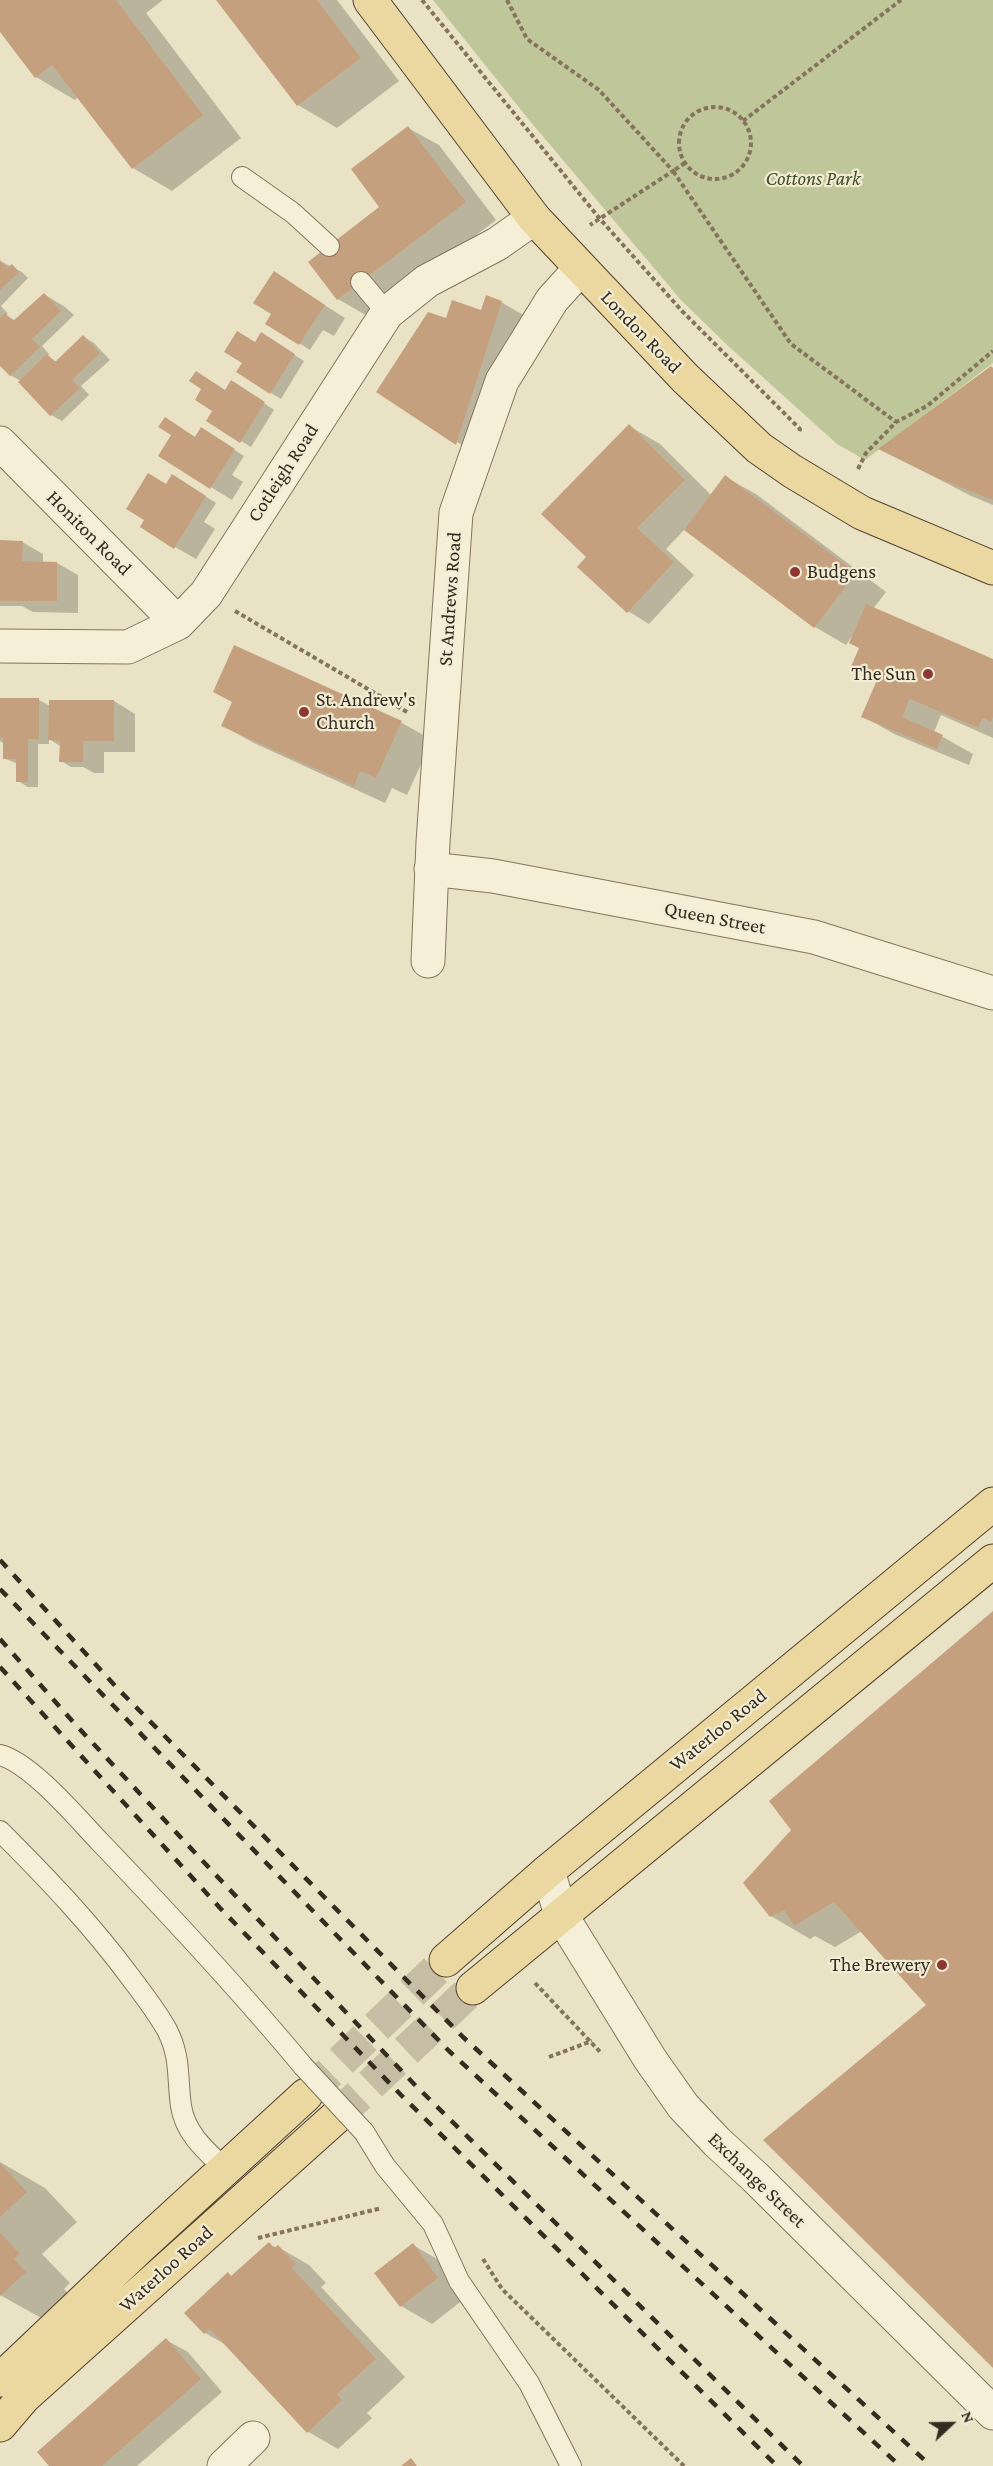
<!DOCTYPE html>
<html>
<head>
<meta charset="utf-8">
<style>
	body { margin:0 }
	#map { position:relative; width:993px; height:2466px; overflow:hidden; background:#eae2c5; font-family:"Crimson Pro",serif }
	canvas { display:block }
	.north { position:absolute; left:921px; top:2394px; width:60px; height:60px; -webkit-text-stroke:4px #f2ecd4; paint-order:stroke; rotate:68deg; font-size:16px; font-weight:700; line-height:24px; text-align:center; color:#352b1f }
	.north::after { content:''; display:block; margin:auto; width:21px; height:27px; background:#352b1f; clip-path:polygon(50% 0,100% 100%,50% 72%,0 100%) }
</style>
</head>
<body>
<div id="map">
<canvas width="993" height="2466"></canvas>
<div class="north">N</div>
</div>
<script>
const ctx = document.querySelector('canvas').getContext('2d');
ctx.lineJoin = 'round';
function paint(path, color) { ctx.fillStyle = color; ctx.fill(path, 'evenodd'); }
function strokePath(path, color, width, dash) { ctx.strokeStyle = color; ctx.lineWidth = width; ctx.lineCap = dash ? 'butt' : 'round'; ctx.setLineDash(dash || []); ctx.stroke(path); }
function label(font, color, halo, rows, align = 'center') {
  ctx.font = font + ' "Crimson Pro",serif'; ctx.lineWidth = 4.5; ctx.setLineDash([]); ctx.textBaseline = 'middle'; ctx.strokeStyle = halo; ctx.fillStyle = color; for (const [text, x, y, turn = 0] of rows) {
    ctx.save(); ctx.translate(x, y); ctx.rotate((+turn || 0) * Math.PI / 180); ctx.textAlign = isNaN(turn) ? turn : align; if (halo) ctx.strokeText(text, 0, 0); ctx.fillText(text, 0, 0); ctx.restore();
  }
}
const green = new Path2D(`
	M433,0H993V363L865,460L837,444L726,344L681,300L530,121Z`);
const shadow = new Path2D(`
	M0,0H163L146,13L241,138L172,191L133,168L78,97L75,100L36,77L0,30Z
	M218,0H337L399,81L337,128L298,105Z
	M408,128L439,145L496,220L369,317L338,299L382,208Z
	M0,261L22,272L28,278L1,306L8,314L6,315L16,321L44,294L65,307L74,315L42,346L49,354L47,356L57,362L84,337L94,343L110,360L81,386L89,395L62,421L51,415L21,381L10,375L0,364Z
	M295,286L345,318L334,336L323,330L310,350L267,323Z
	M501,302L532,320L487,461L378,391L447,320L482,312Z
	M271,340L304,361L281,399L271,393L244,362L256,344Z
	M993,369V505L969,495L881,449Z
	M242,388L274,410L251,447L241,441L226,392Z
	M629,426L660,444L711,495L725,477L756,494L886,592L873,609L993,661V738L941,715L934,732L973,754L969,765L894,734L863,716L877,683L852,668L861,648L852,636L846,645L815,627L685,529L666,549L694,575L649,624L628,611L588,557Z
	M211,435L244,456L232,475L243,482L232,500L160,456Z
	M183,482L216,503L204,522L215,529L196,559L175,547L167,486Z
	M0,542H22L43,554V563H57L78,575V613L33,612L22,606H0Z
	M235,647L402,723L432,740L407,795L392,788L385,803L254,743L223,726L233,703Z
	M0,699L39,700L50,706L114,701L135,714V752H104V773H94L83,767H71L61,761L60,746L49,739V744H38V787H28L18,781V764L4,758V744L0,741Z
	M993,1613V2366L928,2005L862,1931L835,1947L815,1936L810,1939L771,1916Z
	M0,2162L45,2188L77,2222L42,2254L70,2283L64,2289L76,2302L52,2324L0,2295Z
	M269,2244L277,2248L278,2247L309,2265L326,2283L321,2287L405,2377L367,2413L372,2418L338,2449L307,2431L230,2347L205,2333L186,2313L228,2274L233,2277Z
	M413,2245L444,2263L468,2296L432,2324L401,2306Z
	M166,2340L188,2352L222,2392L137,2466H51Z`);
const building = new Path2D(`
	M0,0H116L203,115L132,169L52,65L35,78L0,32Z
	M216,0H317L361,58L297,106Z
	M408,126L466,202L337,300L308,262L379,207L351,169Z
	M0,260L7,268L12,264L19,272L0,290Z
	M274,271L325,305L299,345L265,324L271,314L253,303Z
	M44,293L61,311L32,339L40,347L10,376L0,366V318L5,313L13,321Z
	M486,295L502,301L456,445L376,392L428,312L446,318L452,300L481,310Z
	M237,331L255,342L261,332L295,354L270,394L236,372L242,363L224,352Z
	M83,335L100,353L72,380L80,388L50,416L18,382L47,354L55,362Z
	M991,366L993,368V500L937,478L878,449Z
	M196,371L225,390L231,380L265,402L240,443L206,421L212,411L195,400L201,389L189,381Z
	M165,417L195,437L201,427L235,449L210,489L158,456L171,435L158,427Z
	M629,424L685,480L637,528L674,562L627,613L577,567L586,557L541,514Z
	M148,473L166,484L172,474L206,496L174,549L140,527L144,520L126,509Z
	M725,475L856,573L814,628L684,530Z
	M0,540L23,541L22,561L57,562V601H0Z
	M866,604L993,659V717L991,722L982,718L978,728L910,699L902,717L943,735L937,749L861,717L877,680L850,669L859,648L849,643Z
	M234,645L402,721L376,778L360,771L354,786L221,726L232,702L213,692Z
	M0,698H39V739H28V782H16V759H3V738H0Z
	M49,700H114V741H83V762H59L60,741L48,740Z
	M993,1611V2368L763,2140L926,2005L834,1902L794,1926L784,1910L770,1917L743,1883L791,1830L769,1801Z
	M0,2163L27,2192L0,2217Z
	M0,2232L20,2254L14,2259L26,2272L0,2296Z
	M269,2242L274,2248L278,2245L296,2264L292,2268L376,2359L337,2394L342,2400L307,2433L210,2329L204,2334L184,2313L228,2272L231,2276Z
	M413,2243L438,2278L400,2307L374,2273Z
	M166,2338L201,2379L102,2466H49L37,2452Z
	M411,2458L417,2466H401Z`);
const primaryTunnel = new Path2D(`
	M306,2095L446,1960
	M335,2118L473,1988`);
const path = new Path2D(`
	M422,0L600,219L682,311L800,429L799,432
	M507,0L527,39L599,90L673,171L590,225
	M679 143a36 36 0 1 1 72 0a36 36 0 1 1-72 0Z
	M743,121L901,0
	M685,163L673,171L791,344L896,422
	M858,469L866,453L896,422L927,406L993,351
	M235,611L407,712
	M535,1983L602,2054
	M549,2057L592,2041
	M258,2238L382,2208
	M483,2259L502,2289L684,2466`);
const lane = new Path2D(`
	M242,177L293,213L329,246
	M361,282L387,313
	M0,1755C31,1763 77,1818 100,1842C170,1915 238,1988 303,2066
	M0,1831C47,1878 92,1925 131,1978C144,1995 157,2012 167,2030C181,2057 177,2078 181,2106C185,2133 206,2151 224,2168
	M364,2132L385,2166L433,2224L459,2281L529,2383L571,2466`);
const street = new Path2D(`
	M0,443L178,623
	M0,646L128,647L178,623L206,594L387,313L427,281L497,244L534,218
	M431,869L493,876L814,937L993,993
	M428,961L433,842L456,513L502,381L552,300L580,269
	M548,1871L561,1915L650,2059L683,2106L717,2142L755,2177L993,2413
	M224,2466L253,2438`);
const primary = new Path2D(`
	M370,0L534,218L685,378L759,448L792,471L862,513L993,568
	M446,1960L548,1871L993,1504
	M473,1988L993,1561
	M0,2380L140,2247L306,2095
	M0,2425L24,2397L335,2118`);
const rail = new Path2D(`
	M0,1560L119,1690L463,2037L931,2466
	M0,1589L449,2051L900,2466
	M0,1639L74,1723L213,1872L414,2084L803,2466
	M0,1667L220,1908L402,2096L777,2466`);
const laneBridge = new Path2D(`
	M303,2066L364,2132`);
const markers = [
	[795,572,6,"#8e3732"],
	[928,674,6,"#8e3732"],
	[304,712,6,"#8e3732"],
	[942,1965,6,"#8e3732"]
];
const parkNames = [
	["Cottons Park",813,179]
];
const streetNames = [
	["London Road",641,332,46],
	["Cotleigh Road",283,473,-57],
	["Honiton Road",89,533,45],
	["St Andrews Road",450,599,-86],
	["Queen Street",715,918,11],
	["Waterloo Road",718,1730,-39],
	["Exchange Street",757,2180,44],
	["Waterloo Road",166,2269,-42]
];
const poiNames = [
	["Budgens",807,572],
	["The Sun",916,674,"right"],
	["St. Andrew's",316,700],
	["Church",316,723],
	["The Brewery",930,1965,"right"]
];
paint(green, '#bfc79a');
paint(shadow, '#0003');
paint(building, '#c5a07e');
strokePath(primaryTunnel, '#c6bda4', 33, [33, 16]);
strokePath(lane, '#84745d', 22);
strokePath(street, '#84745d', 35);
strokePath(primary, '#524230', 35);
strokePath(path, '#84745d', 4, [4.5, 3]);
strokePath(lane, '#f6efd8', 20);
strokePath(street, '#f6efd8', 33);
strokePath(primary, '#ead8a0', 33);
strokePath(rail, '#352b1f', 4.5, [10, 10]);
strokePath(laneBridge, '#84745d', 22, []);
strokePath(laneBridge, '#f6efd8', 20);
for (const [x, y, r, color] of markers) { const dot = new Path2D(); dot.arc(x, y, r, 0, 2 * Math.PI); ctx.fillStyle = color; ctx.fill(dot); strokePath(dot, '#f2ecd4', 2); }
label('italic 20px', '#435028', '#f2ecd4', parkNames);
label('20px', '#352b1f', '#f2ecd4', streetNames);
label('20px', '#352b1f', '#f2ecd4', poiNames, 'left');
</script>
</body>
</html>
